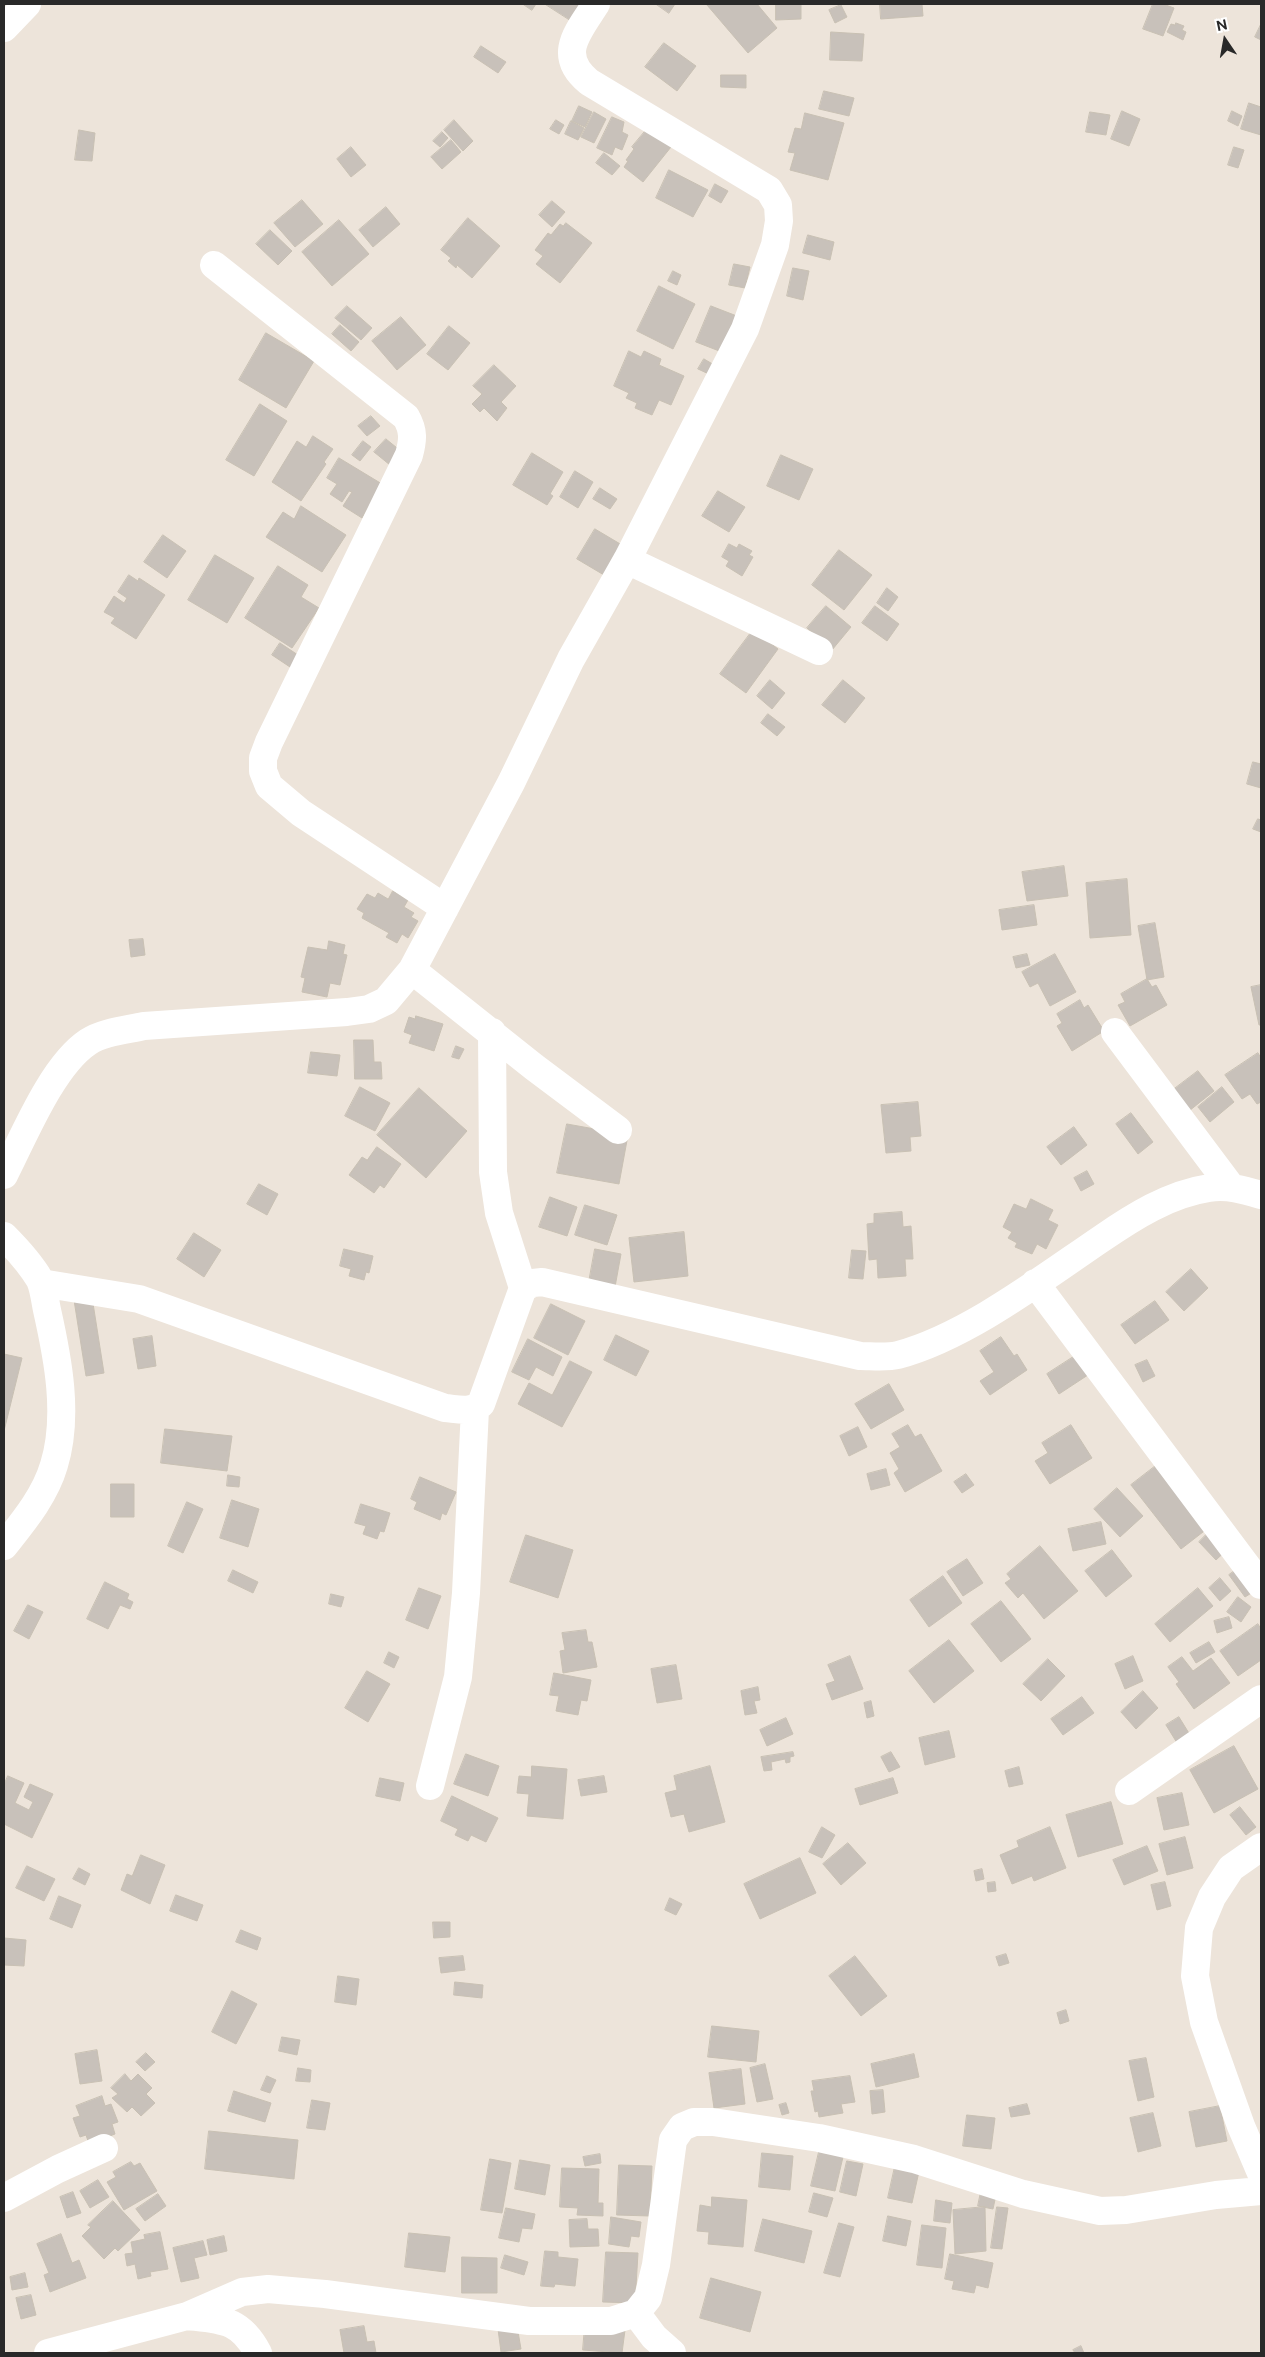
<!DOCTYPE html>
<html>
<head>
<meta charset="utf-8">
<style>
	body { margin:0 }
	#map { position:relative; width:1265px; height:2357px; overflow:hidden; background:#ede4da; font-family:"Public Sans",sans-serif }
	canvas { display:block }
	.frame { position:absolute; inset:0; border:5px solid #292929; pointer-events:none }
	.north { position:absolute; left:1200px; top:15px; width:50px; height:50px; -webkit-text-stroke:4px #fff; paint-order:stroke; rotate:348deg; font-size:14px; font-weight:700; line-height:20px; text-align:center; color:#292929 }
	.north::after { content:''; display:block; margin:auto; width:18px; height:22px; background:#292929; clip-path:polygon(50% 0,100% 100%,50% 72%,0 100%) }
</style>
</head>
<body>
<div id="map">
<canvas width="1265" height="2357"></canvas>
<div class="frame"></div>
<div class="north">N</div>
</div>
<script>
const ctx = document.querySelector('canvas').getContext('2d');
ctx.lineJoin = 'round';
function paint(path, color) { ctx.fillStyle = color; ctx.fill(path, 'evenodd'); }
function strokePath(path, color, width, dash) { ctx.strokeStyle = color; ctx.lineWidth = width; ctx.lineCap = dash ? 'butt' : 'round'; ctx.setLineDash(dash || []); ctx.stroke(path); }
const building = new Path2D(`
	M523,4H536L532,10Z
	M545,4H592L578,25Z
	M656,4H675L669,13Z
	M708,4H757L777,28L748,53L707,5Z
	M776,4H801V19L776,20Z
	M880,4H922L923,16L881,19Z
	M1153,4H1163L1174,8L1163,36L1143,29Z
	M841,5L847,17L835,23L829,10Z
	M1176,23L1184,26L1182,30L1186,32L1183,40L1167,32L1171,24L1175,25Z
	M1261,24V40L1255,37Z
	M831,32L864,34L862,61L830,60Z
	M664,43L696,66L677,91L645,67Z
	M481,46L506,62L498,73L474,57Z
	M721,75H746V88L721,87Z
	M824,91L854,98L849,116L819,109Z
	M1249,103L1261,107V135L1241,129Z
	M579,106L592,112L585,127L572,121Z
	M1122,111L1140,119L1129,146L1111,139Z
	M1232,111L1242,116L1238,126L1228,121Z
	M594,112L606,119L594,143L581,137Z
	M1090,112L1110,115L1106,135L1086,132Z
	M805,113L844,123L828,180L790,170L795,153L788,152L795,128L801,129Z
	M612,117L624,122L622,132L628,135L622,150L615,147L612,155L597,148Z
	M454,120L473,141L463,151L444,130Z
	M556,120L564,125L559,134L550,129Z
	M571,121L584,128L578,140L565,134Z
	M652,123L675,142L643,182L624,167L628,161L626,160L634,149L632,147Z
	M79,130L95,133L92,161L75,160Z
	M442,132L448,138L440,147L433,141Z
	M451,140L461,152L442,169L431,157Z
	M351,147L366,165L351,177L337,159Z
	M1234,147L1244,150L1238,168L1228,165Z
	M604,153L620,166L612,175L596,163Z
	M669,170L708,190L693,217L656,198Z
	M715,184L728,191L721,203L709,196Z
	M302,200L323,224L295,247L274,223Z
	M552,201L565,212L552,227L539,215Z
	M386,207L400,224L373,247L359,230Z
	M468,218L500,246L472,278L457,265L456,268L448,261L451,258L441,250Z
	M339,220L369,254L332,286L302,252Z
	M566,223L592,243L560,283L536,264L543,256L535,250L548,233L551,235L560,224L563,226Z
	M270,230L292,251L278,265L256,244Z
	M808,235L834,242L830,260L803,253Z
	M734,264L750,267L745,288L729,285Z
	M793,268L809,271L803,300L787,296Z
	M673,271L681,275L677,285L668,281Z
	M659,286L695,304L673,349L637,331Z
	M347,306L372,328L361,340L335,318Z
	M711,306L742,318L727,354L696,342Z
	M401,317L426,345L397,370L372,341Z
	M340,325L359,342L351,351L332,334Z
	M449,326L470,343L448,370L427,354Z
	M266,333L314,361L286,408L239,380Z
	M629,351L641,357L644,351L661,359L659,365L684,376L671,405L659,400L652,415L635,408L637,403L626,398L629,393L614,386Z
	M704,359L716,366L711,375L698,369Z
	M494,365L516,386L501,402L507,408L497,421L484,408L480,412L472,404L482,394L473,386Z
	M260,404L287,421L254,476L226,460Z
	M371,416L380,426L367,436L358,426Z
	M313,436L333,449L324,462L326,464L301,501L272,482L297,441L306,447Z
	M386,439L402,452L390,465L374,452Z
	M363,441L371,447L360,461L352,455Z
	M532,453L563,472L550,494L553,496L547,505L513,485Z
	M781,455L813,469L799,500L767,486Z
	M339,458L382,484L362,518L343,506L352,492L349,491L342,502L330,494L337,484L327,478Z
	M575,471L593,482L578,508L560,497Z
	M600,488L617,499L610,509L593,499Z
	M718,491L745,507L729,532L702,516Z
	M301,506L346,535L322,572L266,537L283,512L294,519Z
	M595,529L627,548L609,578L577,559Z
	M163,535L186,551L167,578L144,562Z
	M729,544L737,548L739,544L752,551L749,555L753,557L742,576L726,566L729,561L722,557Z
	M839,550L872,575L844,610L812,585Z
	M215,555L254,578L227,623L188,600Z
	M278,566L308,585L301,597L319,608L292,648L245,618Z
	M129,575L138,581L139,578L165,595L136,639L111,623L115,618L104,612L114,596L124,603L127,598L118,592Z
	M887,588L898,597L888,611L877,603Z
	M826,606L851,627L832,650L807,628Z
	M875,606L899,624L887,641L862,623Z
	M753,630L778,649L746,693L720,674Z
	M280,643L301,657L293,669L272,655Z
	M770,680L785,693L772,709L757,696Z
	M843,680L865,698L845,723L822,705Z
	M768,714L785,727L777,736L761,723Z
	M1253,762L1261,764V788L1247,784Z
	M1258,819L1261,820V832L1253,829Z
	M1064,866L1068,896L1027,901L1022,872Z
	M1127,879L1131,935L1090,938L1086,883Z
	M393,891L408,900L404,907L414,913L411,917L418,921L408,938L402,934L397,943L386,937L389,933L362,918L364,913L357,909L367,894L375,898L378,893L388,899Z
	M1034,905L1037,925L1002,930L999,910Z
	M1155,923L1164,977L1147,980L1138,926Z
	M143,939L145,955L131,957L129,940Z
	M329,941L345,945L343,954L347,955L340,985L330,983L327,997L302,992L305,978L301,977L308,947L327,950Z
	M1027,954L1030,965L1016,968L1013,957Z
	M1055,954L1076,992L1050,1006L1038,983L1030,987L1022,972Z
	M1147,979L1152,987L1156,985L1167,1005L1130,1026L1118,1005L1125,1002L1121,994Z
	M1261,985V1025H1259L1251,987Z
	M1080,1000L1084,1008L1088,1005L1104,1031L1072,1051L1057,1026L1062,1023L1057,1014Z
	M416,1016L443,1024L434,1051L409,1043L412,1035L404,1032L409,1017L415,1019Z
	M354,1040H373L374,1062H381L382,1079H355Z
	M456,1046L464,1049L459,1059L452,1057Z
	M311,1052L340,1055L337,1076L308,1073Z
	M1258,1053L1261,1058V1102L1257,1104L1250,1094L1242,1099L1225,1075Z
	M1198,1071L1214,1091L1189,1111L1173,1090Z
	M360,1087L390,1103L375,1131L345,1116Z
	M1222,1087L1234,1102L1210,1122L1198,1107Z
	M419,1088L467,1131L426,1178L377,1135Z
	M918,1102L921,1136L910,1137L911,1151L886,1153L881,1105Z
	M1131,1113L1153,1142L1138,1154L1116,1124Z
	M567,1124L628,1135L619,1184L557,1173Z
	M1074,1127L1087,1145L1061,1165L1047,1147Z
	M377,1147L401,1164L384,1188L380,1185L374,1193L349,1175L362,1157L367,1160Z
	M1087,1171L1094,1184L1081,1191L1074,1178Z
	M259,1184L278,1194L267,1215L247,1204Z
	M550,1197L577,1207L567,1236L539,1227Z
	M1031,1199L1053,1210L1048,1220L1058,1225L1046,1249L1037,1244L1032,1254L1015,1247L1017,1243L1008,1238L1012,1232L1003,1227L1014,1204L1026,1209Z
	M585,1205L617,1215L607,1245L575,1235Z
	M902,1212L903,1227L911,1226L913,1259H905L906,1276L878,1278L877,1259L869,1260L867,1224L874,1223V1214Z
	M684,1232L688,1276L634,1282L629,1238Z
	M194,1233L221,1250L204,1277L177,1259Z
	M344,1249L373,1256L369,1273L366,1272L364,1280L349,1276L351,1269L340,1266Z
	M595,1249L621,1254L615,1287L589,1282Z
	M852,1250L866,1251L863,1279L849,1278Z
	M1191,1269L1208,1288L1184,1311L1166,1292Z
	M92,1297L104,1373L86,1376L74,1300Z
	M1155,1301L1169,1320L1135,1344L1121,1325Z
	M551,1304L585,1321L568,1355L534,1338Z
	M616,1335L649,1351L636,1376L604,1360Z
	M152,1336L156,1366L138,1369L133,1339Z
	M1001,1337L1014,1356L1017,1354L1027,1370L990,1395L980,1381L994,1372L980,1351Z
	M528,1339L562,1357L553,1376L536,1367L529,1380L512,1372Z
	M4,1354L22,1358L4,1431Z
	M1078,1354L1091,1373L1059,1394L1047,1374Z
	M1147,1360L1155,1376L1143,1382L1135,1365Z
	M570,1361L592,1372L562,1427L518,1404L529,1383L552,1395Z
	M889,1384L904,1410L871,1429L855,1404Z
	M908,1425L915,1437L921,1434L942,1471L905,1492L894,1473L899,1469L890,1453L900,1447L892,1434Z
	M1071,1425L1092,1458L1050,1484L1035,1461L1048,1453L1042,1443Z
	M858,1427L867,1447L849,1456L840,1436Z
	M165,1429L232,1436L227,1471L161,1463Z
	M1162,1461L1212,1525L1181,1549L1131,1485Z
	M886,1469L890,1485L871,1490L867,1474Z
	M966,1474L974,1485L962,1493L954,1482Z
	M228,1475L240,1477L239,1487L227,1486Z
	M420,1477L456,1492L446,1515L442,1513L440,1520L414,1509L417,1502L411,1499Z
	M111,1484H134V1517H111Z
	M1117,1488L1143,1516L1120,1537L1094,1509Z
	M232,1500L259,1509L248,1547L220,1538Z
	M187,1502L203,1509L183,1553L168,1546Z
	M361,1504L390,1513L384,1532L380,1531L377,1539L363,1534L366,1526L355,1523Z
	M1101,1522L1106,1544L1073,1551L1068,1529Z
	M1213,1528L1230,1547L1216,1560L1199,1542Z
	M526,1535L573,1550L558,1598L510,1582Z
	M1040,1546L1078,1591L1044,1619L1023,1593L1018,1598L1005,1583L1011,1579L1007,1574Z
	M1112,1550L1132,1576L1106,1597L1085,1571Z
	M967,1559L983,1583L963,1596L947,1572Z
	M1244,1564L1261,1587L1245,1597L1229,1575Z
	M233,1570L258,1582L253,1593L228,1581Z
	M943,1576L962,1603L929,1627L910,1600Z
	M1220,1578L1231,1591L1220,1601L1209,1588Z
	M105,1582L129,1594L127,1599L133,1602L130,1609L120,1605L108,1629L87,1619Z
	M419,1588L441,1596L428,1629L406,1620Z
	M1198,1588L1213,1606L1170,1642L1155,1624Z
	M331,1594L344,1597L341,1607L329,1604Z
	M1238,1597L1251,1607L1241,1622L1227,1612Z
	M1001,1601L1031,1639L1001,1662L971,1624Z
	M28,1605L43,1612L29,1639L14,1631Z
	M1229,1617L1232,1628L1217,1633L1214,1621Z
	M1258,1624L1261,1629V1660L1238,1676L1220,1651Z
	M586,1630L588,1642H592L597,1667L563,1673L560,1651L565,1650L562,1633Z
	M949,1640L974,1671L934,1703L909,1671Z
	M1209,1642L1215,1652L1196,1663L1190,1653Z
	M389,1652L399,1657L394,1668L384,1663Z
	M850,1656L863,1689L832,1700L826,1684L835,1681L828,1665Z
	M1133,1656L1143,1681L1125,1689L1115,1664Z
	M1182,1657L1193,1671L1211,1658L1230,1683L1194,1709L1176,1684L1179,1682L1168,1667Z
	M1048,1659L1065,1676L1041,1701L1023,1684Z
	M676,1665L682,1699L657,1703L651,1669Z
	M367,1671L390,1684L368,1722L345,1708Z
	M554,1673L591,1680L587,1701L581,1700L578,1715L556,1711L559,1696L550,1695Z
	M758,1687L760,1700L754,1701L757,1713L745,1715L741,1691Z
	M1143,1691L1158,1708L1136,1729L1121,1712Z
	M1082,1697L1094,1713L1063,1735L1051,1719Z
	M871,1701L874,1716L867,1718L864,1703Z
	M1179,1717L1195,1743L1182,1751L1166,1725Z
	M786,1718L793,1734L767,1746L760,1730Z
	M949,1731L955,1757L925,1765L919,1738Z
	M1234,1746L1258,1789L1214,1813L1190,1770Z
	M793,1752L794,1756L790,1757V1762L786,1763L785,1759L771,1762L772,1770L764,1771L761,1757Z
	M891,1752L900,1767L889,1772L881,1757Z
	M466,1754L499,1766L488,1796L454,1784Z
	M532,1766L567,1769L563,1819L527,1816L529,1794L517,1793L519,1776L531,1777Z
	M710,1766L725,1822L689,1832L684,1814L671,1817L665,1793L677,1790L674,1776Z
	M1019,1767L1023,1784L1009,1787L1005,1771Z
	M8,1776L24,1783L15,1803L29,1810L33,1802L24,1797L30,1784L53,1794L32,1838L4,1824V1785Z
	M604,1776L607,1792L581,1796L578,1780Z
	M380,1778L404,1783L400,1801L376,1796Z
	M893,1778L898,1793L860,1805L855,1789Z
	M1182,1793L1189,1825L1164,1830L1157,1798Z
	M452,1796L498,1818L486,1842L471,1835L468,1841L455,1835L458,1829L441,1821Z
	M1111,1802L1123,1844L1078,1857L1066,1815Z
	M1240,1807L1256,1827L1246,1835L1230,1815Z
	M822,1827L835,1835L822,1858L809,1852Z
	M1050,1827L1066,1868L1034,1881L1032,1876L1012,1884L1000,1855L1019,1847L1017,1841Z
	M1185,1837L1193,1868L1167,1875L1159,1844Z
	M848,1843L866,1863L841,1885L823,1864Z
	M1147,1846L1158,1871L1124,1885L1113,1860Z
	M141,1855L165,1865L150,1904L121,1890L127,1874L132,1876Z
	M800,1858L816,1893L760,1919L744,1884Z
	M27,1866L55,1879L44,1901L16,1888Z
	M79,1868L90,1874L85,1885L73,1879Z
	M982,1869L984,1879L976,1881L974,1871Z
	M995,1882L996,1891L988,1892L987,1883Z
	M1165,1882L1171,1906L1157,1910L1151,1885Z
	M176,1895L203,1905L197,1921L170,1911Z
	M59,1896L81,1905L72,1928L50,1919Z
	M670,1898L682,1904L676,1915L665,1910Z
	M433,1922H450V1937L434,1938Z
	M241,1930L261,1938L257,1950L236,1942Z
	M4,1938L26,1940L24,1966L4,1965Z
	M1006,1954L1009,1963L999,1966L996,1957Z
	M463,1956L465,1970L441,1973L439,1958Z
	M855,1956L887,1996L861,2016L829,1976Z
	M338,1976L359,1979L356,2005L335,2002Z
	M455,1982L483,1985L482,1998L454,1995Z
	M232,1991L257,2004L236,2044L212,2032Z
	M1066,2010L1069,2021L1060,2024L1057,2013Z
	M712,2026L759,2031L756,2062L708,2057Z
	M282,2037L300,2040L297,2055L279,2051Z
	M97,2050L102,2081L80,2084L75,2054Z
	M146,2053L155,2062L145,2071L136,2062Z
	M914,2054L919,2077L876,2087L871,2064Z
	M1146,2058L1154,2097L1138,2101L1129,2061Z
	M765,2064L773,2099L757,2102L750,2068Z
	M298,2068L311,2070L310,2082L296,2081Z
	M741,2069L745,2104L714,2108L709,2073Z
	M125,2074L131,2081L138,2074L152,2088L146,2094L155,2103L141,2116L132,2107L127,2112L112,2098L118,2094L111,2088Z
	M267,2076L276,2080L270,2093L261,2090Z
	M850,2076L855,2102L841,2104L843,2113L819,2117L818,2111L815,2112L811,2091H814L812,2081Z
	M883,2090L885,2112L872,2114L870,2091Z
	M234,2091L271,2103L265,2122L228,2111Z
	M102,2096L105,2106L111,2104L118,2122L112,2124L115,2134L89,2144L86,2135L80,2137L73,2118L80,2116L76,2106Z
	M312,2100L330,2103L325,2130L307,2128Z
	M786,2103L789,2113L782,2115L779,2105Z
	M1027,2104L1030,2114L1011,2117L1009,2108Z
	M1220,2106L1227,2141L1196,2147L1189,2112Z
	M1153,2113L1161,2146L1138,2152L1130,2118Z
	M967,2115L995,2118L991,2149L963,2146Z
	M209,2131L298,2140L294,2179L205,2169Z
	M819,2152L843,2157L835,2191L811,2186Z
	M762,2153L793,2156L790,2190L759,2187Z
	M600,2154L601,2163L585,2166L583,2157Z
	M490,2159L511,2163L502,2213L481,2210Z
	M520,2160L550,2165L545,2195L515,2189Z
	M847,2161L863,2164L856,2196L840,2192Z
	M131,2162L134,2166L140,2163L157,2191L124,2210L107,2182L116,2177L113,2172Z
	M896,2162L920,2167L912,2203L888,2198Z
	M619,2165L652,2166L650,2216L617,2215Z
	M562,2168L599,2169L598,2203H603V2216L577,2215L578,2208L560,2207Z
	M98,2180L109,2197L90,2208L80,2191Z
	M982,2187L997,2190L993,2209L978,2206Z
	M73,2192L81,2213L67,2218L60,2197Z
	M814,2193L833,2198L827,2217L809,2212Z
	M158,2194L166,2206L145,2221L136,2209Z
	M712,2197L747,2200L743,2247L708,2244L709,2232L697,2231L700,2205L711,2207Z
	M936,2200L952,2203L950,2223L934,2221Z
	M113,2201L140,2230L118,2251L115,2248L104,2259L82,2236L91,2227L88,2225Z
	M985,2207L986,2251L955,2254L953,2210Z
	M997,2207L1008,2208L1002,2249L991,2248Z
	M506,2208L535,2214L532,2229L522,2228L519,2242L499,2238Z
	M888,2216L911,2221L906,2246L883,2241Z
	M611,2217L641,2222L639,2237L631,2236L629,2247L609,2244Z
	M587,2219L588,2229H598L599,2246L570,2247L569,2220Z
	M763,2219L812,2231L804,2263L755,2251Z
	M839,2223L854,2227L840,2277L824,2273Z
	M922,2225L946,2228L942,2268L917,2265Z
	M160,2232L168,2269L150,2272L151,2276L138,2279L135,2264L127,2266L125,2254L133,2253L131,2242L145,2239L144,2235Z
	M409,2233L450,2237L445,2272L405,2267Z
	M61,2234L72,2263L79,2260L86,2278L50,2292L44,2275L49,2273L37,2244Z
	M224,2236L227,2251L210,2255L207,2240Z
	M203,2241L207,2255L194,2258L199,2278L181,2282L173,2248Z
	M545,2251L558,2252V2257L578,2259L575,2286L555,2284L554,2287L541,2286Z
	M606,2252L638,2253L635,2303L603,2302Z
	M950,2254L993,2263L988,2288L976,2285L974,2293L952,2289L954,2281L945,2279Z
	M505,2255L528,2262L524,2275L501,2268Z
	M462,2257L497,2258V2293H462Z
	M25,2273L28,2287L12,2290L10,2277Z
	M711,2278L761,2292L750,2332L700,2318Z
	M31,2295L36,2315L21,2319L16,2298Z
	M364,2326L367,2342L374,2341L376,2353H344L340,2330Z
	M517,2326L521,2349L501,2352L498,2329Z
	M585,2326L625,2330L622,2353L583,2350Z
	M1081,2346L1084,2353H1075L1073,2350Z`);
const minor = new Path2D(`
	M4,28L27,4
	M214,265L406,417C414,431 413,440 409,455L269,742L263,758V771L269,786L301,813L445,908
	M627,560L819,651
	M412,970L534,1067L618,1130
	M492,1032L493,1172L499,1213L523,1288
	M1115,1032L1231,1187
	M4,1175C24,1136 52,1066 88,1042C103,1032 126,1030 144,1026L347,1012L369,1009L386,1001L412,970L511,783L571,659L627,560L745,329L775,245L779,221L778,205L769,190L589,82C556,55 578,32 596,4
	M4,1236C18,1250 30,1263 40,1280C44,1289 45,1301 47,1310C58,1359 69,1416 54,1465C45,1496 23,1522 4,1546
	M41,1283L139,1299L445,1408C458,1409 470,1413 481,1404L523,1288L533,1283L542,1282L860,1356C871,1356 886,1358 898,1355C966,1337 1042,1279 1101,1239C1133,1217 1169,1194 1209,1188C1227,1185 1244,1190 1261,1195
	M1035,1283L1261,1585
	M430,1786L458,1677L466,1593L475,1409
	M1129,1791L1261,1699
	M1261,1847L1231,1868L1212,1897L1199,1928L1195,1976L1204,2022L1241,2126L1261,2173
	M4,2198L58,2169L104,2148
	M636,2313L654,2337L672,2353
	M187,2316C222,2320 240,2319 258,2353
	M48,2353L187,2316L242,2292L268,2289L325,2294L529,2321H611L636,2313L648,2298L656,2265L673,2140L682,2127L694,2122H713L819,2138L914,2159L1023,2194L1100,2211L1126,2210L1216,2195L1261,2191`);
paint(building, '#c8c1ba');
strokePath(building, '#c8c0b3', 1);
strokePath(minor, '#fff', 28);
</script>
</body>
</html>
